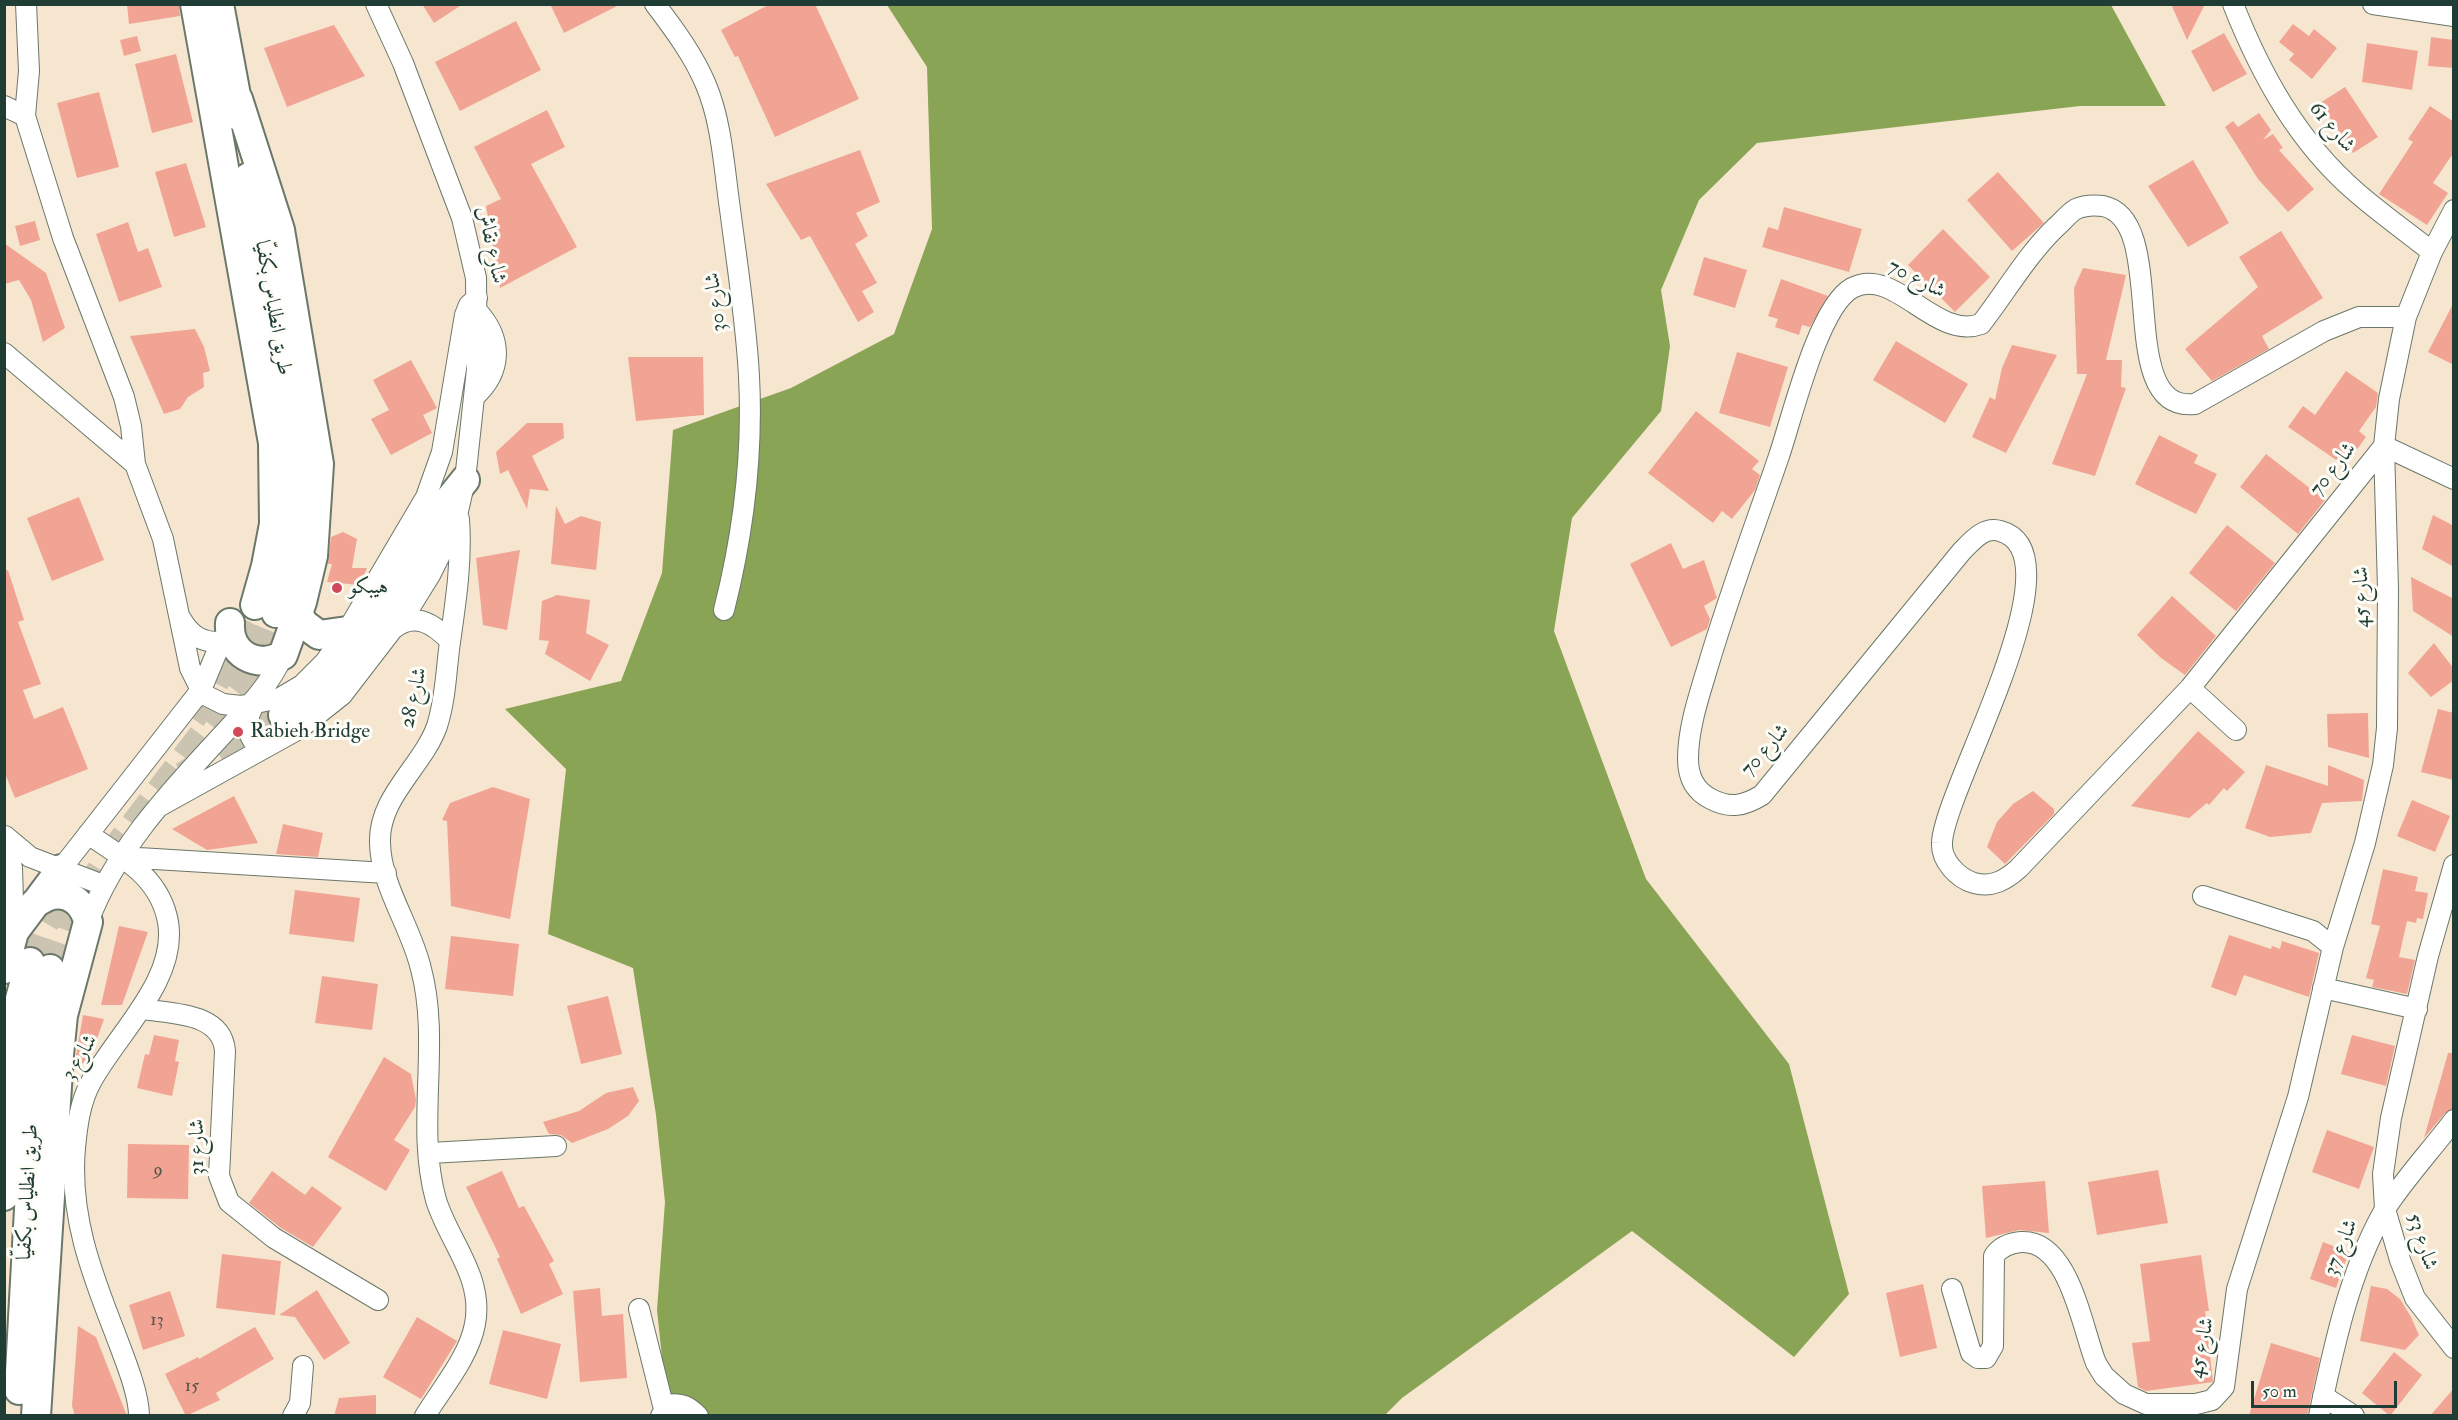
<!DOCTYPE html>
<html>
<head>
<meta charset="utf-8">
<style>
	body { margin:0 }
	#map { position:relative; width:2458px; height:1420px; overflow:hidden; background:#f6e6cf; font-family:"IM FELL Double Pica",serif }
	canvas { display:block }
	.frame { position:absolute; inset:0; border:6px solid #1f3d34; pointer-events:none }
	.scale { position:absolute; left:2251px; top:1381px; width:146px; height:27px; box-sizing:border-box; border:3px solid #1f3d34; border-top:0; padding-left:8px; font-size:18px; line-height:21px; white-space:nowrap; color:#1f3d34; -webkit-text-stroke:4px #fdfcf7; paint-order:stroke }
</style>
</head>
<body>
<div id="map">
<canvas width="2458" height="1420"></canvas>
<div class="frame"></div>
<div class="scale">50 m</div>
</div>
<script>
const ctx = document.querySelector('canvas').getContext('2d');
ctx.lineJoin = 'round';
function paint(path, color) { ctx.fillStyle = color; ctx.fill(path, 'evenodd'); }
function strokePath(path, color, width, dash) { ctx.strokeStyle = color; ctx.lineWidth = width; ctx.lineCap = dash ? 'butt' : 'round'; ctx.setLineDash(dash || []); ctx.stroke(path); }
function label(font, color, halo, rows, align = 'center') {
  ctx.font = font + ' "IM FELL Double Pica",Amiri,serif'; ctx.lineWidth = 6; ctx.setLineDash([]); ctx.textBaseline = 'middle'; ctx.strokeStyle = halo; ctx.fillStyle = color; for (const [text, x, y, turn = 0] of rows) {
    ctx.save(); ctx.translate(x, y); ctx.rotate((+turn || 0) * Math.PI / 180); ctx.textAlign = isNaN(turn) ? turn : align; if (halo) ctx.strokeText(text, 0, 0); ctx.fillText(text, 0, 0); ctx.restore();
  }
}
const forest = new Path2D(`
	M887,5H2111L2166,106H2080L1757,143L1699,200L1661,290L1670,346L1661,411L1572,518L1554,631L1646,879L1789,1064L1849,1294L1794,1357L1632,1231L1402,1398L1385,1415H668L657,1310L665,1202L656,1115L633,968L548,934L566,769L505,709L621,681L662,573L673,430L791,388L894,334L932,229L927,67Z`);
const building = new Path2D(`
	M127,4H179L180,16L129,24Z
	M422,4H463L434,23Z
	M550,4H621L564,33Z
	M770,4H815L859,99L775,137L738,56L735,57L721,30Z
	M2171,4H2205L2187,40Z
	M516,21L541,70L460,111L435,62Z
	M2293,24L2309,36L2314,29L2337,48L2312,79L2289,60L2294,54L2279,42Z
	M334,25L365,76L287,107L264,48Z
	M2224,33L2247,74L2213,92L2191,51Z
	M137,36L141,51L124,56L120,40Z
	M2431,37L2454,40V68L2428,66Z
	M2367,43L2418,51L2412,90L2362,82Z
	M176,54L193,122L152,133L135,64Z
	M2345,87L2378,137L2353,153L2320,103Z
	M99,92L119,167L77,178L57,103Z
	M2430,106L2454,122V152L2433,183L2448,193L2427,225L2379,194L2413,142L2408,139Z
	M547,110L565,147L531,164L577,247L500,288L486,206L501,199L474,147Z
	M2259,113L2271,130L2263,140L2273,134L2283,148L2279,150L2314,189L2288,212L2258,179L2225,127L2233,121L2238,127Z
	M860,150L880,202L856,213L868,236L855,244L877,283L862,291L874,312L858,322L810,236L801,240L766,184Z
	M2193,160L2229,223L2188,247L2148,186Z
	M186,163L206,227L174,237L155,172Z
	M1998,172L2044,223L2012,251L1967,200Z
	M1784,207L1862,229L1849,272L1762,247L1768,227L1778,230Z
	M35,221L40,240L20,246L15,226Z
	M128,222L138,252L148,248L162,287L119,302L96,234Z
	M1943,229L1990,277L1955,312L1908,265Z
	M2281,231L2323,298L2262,336L2269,349L2212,381L2185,349L2258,287L2239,257Z
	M4,243L46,273L65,328L43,342L31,300L19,280L4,284Z
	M1704,257L1747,270L1735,308L1693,295Z
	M2083,268L2126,275L2106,360H2122L2121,387L2126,388L2095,476L2052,464L2087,374H2077L2074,288Z
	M1781,279L1828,296L1810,327L1802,325L1799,335L1775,327L1778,319L1768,316Z
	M2454,302V365L2428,352Z
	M195,329L204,347L210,371L203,373L204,387L188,397L180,409L164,414L130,336Z
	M1896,341L1968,384L1945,423L1873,380Z
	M2012,345L2057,355L2006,453L1972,437L1990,397L1995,400L2002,368Z
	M1737,352L1788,367L1770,427L1719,413Z
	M628,357H703L704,415L636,421Z
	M411,360L437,408L423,415L432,433L391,455L371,419L389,410L373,380Z
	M2346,371L2378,393L2376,407L2359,431L2366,437L2345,466L2288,427L2303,406L2315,415Z
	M1696,411L1759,461L1752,469L1760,475L1755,490L1732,519L1722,511L1713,523L1648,473Z
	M527,423H563L564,438L532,456L549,491L530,489L527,509L508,470L500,474L496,452Z
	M2159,435L2198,455L2194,463L2217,474L2196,514L2135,484Z
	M2266,454L2325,500L2298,534L2240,487Z
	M79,497L104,560L52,581L27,518Z
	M556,506L565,524L581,516L601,522L596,570L551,564Z
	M2433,515L2454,526V567L2422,549Z
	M2227,525L2275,563L2236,611L2189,573Z
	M343,532L357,539L352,568H367L360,585L327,582L332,564H328L331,537Z
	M1671,543L1683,569L1704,560L1717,598L1704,606L1710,619L1707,629L1671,647L1630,564Z
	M520,550L507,630L483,625L476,558Z
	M8,570L24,620L18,622L41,684L23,690L34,719L63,707L88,769L15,798L4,771V571Z
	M2411,577L2454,599V637L2413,611Z
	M557,595L590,600L586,633L609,645L590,681L545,654L549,641L539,640L542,601Z
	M2172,596L2216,636L2185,675L2161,658L2137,635Z
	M2434,643L2454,669V680L2431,697L2408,673Z
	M2438,709L2454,713V780L2421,772Z
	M2368,713L2369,758L2328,747L2327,714Z
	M2198,731L2245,772L2227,791L2224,788L2209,805L2207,803L2189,818L2131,806Z
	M2266,765L2328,786V765L2364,780L2362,801L2322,803L2311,833L2270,837L2245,828Z
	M493,787L530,799L510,919L451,906L447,821L442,820L450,803Z
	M2033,791L2054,809V814L2005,864L1987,847L1997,822L2013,804Z
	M234,796L258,843L207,850L172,829Z
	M2412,800L2450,816L2435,852L2397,836Z
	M283,824L323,833L318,857L276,854Z
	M2383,869L2418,877L2415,891L2428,893L2423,919L2417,918L2416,923L2407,921L2399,957L2415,960L2407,994L2372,987L2374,980L2366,978L2380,926L2371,924Z
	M295,890L360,898L354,942L289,934Z
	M119,926L148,932L122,1005H101Z
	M2229,935L2271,949L2272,946L2280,949L2282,941L2319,953L2309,997L2244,975L2236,996L2211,987Z
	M451,936L519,944L513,996L445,989Z
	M322,976L378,984L372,1030L315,1023Z
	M608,996L622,1054L581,1064L567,1006Z
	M83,1015L104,1019L88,1064L75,1062Z
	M154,1035L179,1040L175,1061L179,1062L172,1096L137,1088L145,1054L149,1055Z
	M2352,1035L2395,1046L2386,1086L2341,1074Z
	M2448,1053H2454V1108L2445,1113L2424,1138Z
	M384,1057L411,1074L416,1100L415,1107L394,1140L410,1150L386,1191L328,1157Z
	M633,1087L639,1101L628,1116L608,1129L572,1143L561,1135L549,1134L543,1122L579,1111L606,1093Z
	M2327,1130L2374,1147L2359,1189L2312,1172Z
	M128,1144L189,1145L188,1199L127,1198Z
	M2158,1170L2168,1223L2097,1235L2088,1182Z
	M272,1171L305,1195L312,1186L342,1208L313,1247L281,1228L249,1203Z
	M502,1171L519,1208L524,1206L554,1261L549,1264L563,1294L521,1314L497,1259L500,1257L466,1187Z
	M2045,1181L2049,1233L2019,1230L1986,1238L1982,1186Z
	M2323,1242L2349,1252L2336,1288L2310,1279Z
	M222,1254L281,1261L275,1315L216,1308Z
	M2201,1255L2209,1311H2205L2213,1382L2146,1391L2138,1387L2132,1343L2150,1341L2140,1264Z
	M1923,1284L1937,1348L1900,1357L1886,1293Z
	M2371,1286L2387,1289L2400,1299L2411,1317L2419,1335L2405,1350L2360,1341Z
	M600,1288L602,1316L623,1314L627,1378L580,1382L573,1291Z
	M317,1290L350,1343L324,1360L295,1317L279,1315Z
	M170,1291L185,1336L143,1350L129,1305Z
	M417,1317L457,1341L421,1399L383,1377Z
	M78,1326L96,1337L127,1416H75L72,1406Z
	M255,1327L274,1359L216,1393L220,1400L186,1416L165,1374L198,1357L199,1359Z
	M503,1330L561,1344L547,1399L489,1384Z
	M2271,1343L2320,1358L2307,1416H2249Z
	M2394,1352L2422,1375L2390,1416L2362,1393Z
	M2454,1388V1416H2430Z
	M376,1395V1416H334L339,1398Z`);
const highwayTunnel = new Path2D(`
	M192,718L210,692L255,605
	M183,776L283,715
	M30,962L43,926L64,890
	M50,969L65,927L105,863L253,669L276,613`);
const minor = new Path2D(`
	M26,4L29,71L25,116L63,238L124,397L131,426L135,464L163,539L190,668L201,690L207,696L223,704L241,706L280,698L302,685L325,662L347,631L426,497L442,452L465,315L469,305L477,298
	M655,4C674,29 694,56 706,85C722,123 724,168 730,209C737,264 746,320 749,376C753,454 743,535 724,610
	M2233,4C2261,75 2298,142 2356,192C2380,213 2407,232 2432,252
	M2373,4L2454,16
	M4,106L25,116
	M2406,317H2359L2324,331L2195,404C2112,413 2172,220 2103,206C2094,205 2085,205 2076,209C2069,213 2062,222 2056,227C2026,256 2006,292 1981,324C1935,341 1894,265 1852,288C1818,307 1792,418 1779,456C1755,526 1729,595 1708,666C1699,696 1688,728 1688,759C1688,777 1695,791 1711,799C1730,809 1744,806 1762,795L1962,551C1972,541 1984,526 2000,531C2083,553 1943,791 1942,843C1941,860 1957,878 1974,883C1992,888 2006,880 2019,868L2190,688L2384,446L2454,479
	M4,353L135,464
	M474,397C502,372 503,340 478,312
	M393,629C414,611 434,624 450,641
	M2190,688L2236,730
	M255,703C244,721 246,736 261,750
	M160,806L299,729L342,695L412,604L430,575L446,543L458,511L465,480L477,369L476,278L462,218L403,63L376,4
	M88,834C123,858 160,877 168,922C178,980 116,1035 91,1082C80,1102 77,1126 75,1148C69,1214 91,1272 115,1333C123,1355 139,1392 139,1416
	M4,836L12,868L14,932
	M5,836L30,857L103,885
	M122,857L386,873
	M2454,865L2428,956L2391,1118L2383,1174L2385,1209L2400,1260L2415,1298L2454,1348
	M61,869L201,690L221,642C202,643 190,635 181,619
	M2203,896L2313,931L2333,947
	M88,922C114,853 164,798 214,744C239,716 268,690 283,655
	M2323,988L2417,1009
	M142,1009C171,1014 222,1012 225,1051L219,1176L229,1202L274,1238L378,1300
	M430,1153L556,1146
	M1952,1289L1971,1353L1978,1358H1986L1993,1346L1994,1256C2000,1247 2010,1243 2021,1242C2069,1239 2082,1328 2096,1363L2104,1376L2124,1394L2146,1404H2196L2212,1400L2224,1387L2237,1289L2298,1097L2333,947L2365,843L2383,765L2387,728L2388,589L2384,446L2389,399L2406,317L2432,252L2454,210
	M639,1309L664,1409
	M2323,1396L2354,1416
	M293,1416L300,1403L303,1366
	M425,1416C442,1388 469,1357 475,1324C484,1277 449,1242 436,1200C415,1125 441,1044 421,969C411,926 381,887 380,843C378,797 423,766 437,726C446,698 446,670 450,642C456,600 462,561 459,519
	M661,1416L668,1405C681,1402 689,1407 698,1416
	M2319,1416C2334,1346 2349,1273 2384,1211C2401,1183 2433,1148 2454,1120`);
const highway = new Path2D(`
	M195,4L273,443L274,524L266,566L255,605
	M219,4L240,117
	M249,177C260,242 272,306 283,370C298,454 305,531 276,613
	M298,614L304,624L319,635L347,631
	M230,623C228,654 257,670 283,655L302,602L313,556L319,464L280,230L238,99
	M283,715L325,688L354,654L416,554L436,516L465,480
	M35,903C40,901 48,895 53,895C72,892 85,906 88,922L63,1015L59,1055L36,1416
	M4,969L14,932L61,869
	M4,1196L17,1010L30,962
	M19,1390L38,1046L40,1018L50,969`);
const markers = [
	[337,588,6,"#d1495b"],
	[238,732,6,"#d1495b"]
];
const numberNames = [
	["9",158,1171],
	["13",157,1321],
	["15",192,1387]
];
const streetNames = [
	["شارع 61",2331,128,50],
	["شارع نقاش",490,245,78],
	["شارع 70",1916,280,27],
	["شارع 30",717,302,-97],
	["طريق انطلياس بكفيّا",272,308,80],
	["شارع 70",2334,470,-52],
	["شارع 45",2363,597,-91],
	["شارع 28",415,698,-77],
	["شارع 70",1766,751,-49],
	["شارع 3",81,1058,-59],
	["شارع 31",198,1147,-90],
	["طريق انطلياس بكفيّا",29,1192,-87],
	["شارع 53",2421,1242,72],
	["شارع 37",2342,1248,-68],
	["شارع 45",2203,1348,-79]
];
const poiNames = [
	["هيبكو",349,588],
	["Rabieh Bridge",250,732]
];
paint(forest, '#8aa456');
paint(building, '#f1a494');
strokePath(highwayTunnel, '#cbc4b0', 28, [28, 14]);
strokePath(minor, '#6a786a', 22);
strokePath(highway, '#6a786a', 32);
strokePath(minor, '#fff', 20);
strokePath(highway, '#fff', 28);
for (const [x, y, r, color] of markers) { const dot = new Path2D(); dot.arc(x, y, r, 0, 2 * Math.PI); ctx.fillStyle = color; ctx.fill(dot); strokePath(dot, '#fdfcf7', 2); }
label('18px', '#54574c', null, numberNames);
label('21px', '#1f3d34', '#fdfcf7', streetNames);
label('21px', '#1f3d34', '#fdfcf7', poiNames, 'left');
</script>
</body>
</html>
